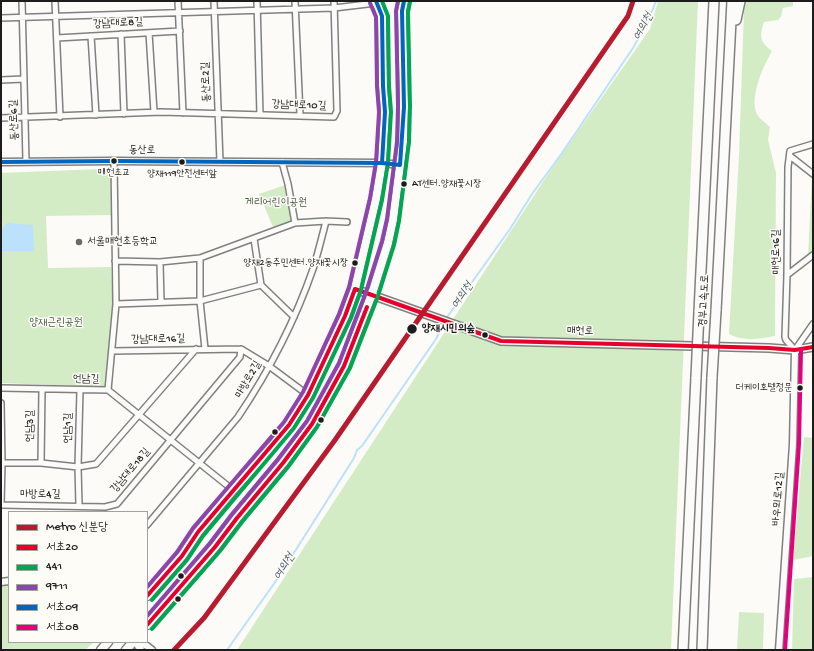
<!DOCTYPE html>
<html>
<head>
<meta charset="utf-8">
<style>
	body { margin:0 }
	#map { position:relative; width:814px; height:651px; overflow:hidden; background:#fcfbf8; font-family:"Gochi Hand","Poor Story",sans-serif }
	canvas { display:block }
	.frame { position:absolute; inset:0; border:2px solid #1c1c1c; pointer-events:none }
	.legend { position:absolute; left:8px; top:511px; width:140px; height:132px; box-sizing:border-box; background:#fdfcf7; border:1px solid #a3a29f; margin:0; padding:5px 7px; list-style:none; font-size:12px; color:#1c1c1c }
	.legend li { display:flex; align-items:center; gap:8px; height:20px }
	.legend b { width:20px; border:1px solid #a3a29f }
</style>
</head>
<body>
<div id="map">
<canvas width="814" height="651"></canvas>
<div class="frame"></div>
<ul class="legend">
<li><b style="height:5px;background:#b81b30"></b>Metro 신분당</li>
<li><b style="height:5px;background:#e4002b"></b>서초20</li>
<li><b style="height:5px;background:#00a651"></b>441</li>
<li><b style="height:5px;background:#8e44ad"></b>9711</li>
<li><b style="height:5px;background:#0065bd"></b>서초09</li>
<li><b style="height:5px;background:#e5007d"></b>서초08</li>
</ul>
</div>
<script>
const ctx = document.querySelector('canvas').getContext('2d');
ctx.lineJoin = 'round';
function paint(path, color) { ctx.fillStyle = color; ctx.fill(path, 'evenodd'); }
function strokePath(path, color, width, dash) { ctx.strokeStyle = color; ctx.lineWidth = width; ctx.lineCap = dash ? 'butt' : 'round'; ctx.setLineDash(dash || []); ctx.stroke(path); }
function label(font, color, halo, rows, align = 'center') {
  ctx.font = font + ' "Gochi Hand","Poor Story",sans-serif'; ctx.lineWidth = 3; ctx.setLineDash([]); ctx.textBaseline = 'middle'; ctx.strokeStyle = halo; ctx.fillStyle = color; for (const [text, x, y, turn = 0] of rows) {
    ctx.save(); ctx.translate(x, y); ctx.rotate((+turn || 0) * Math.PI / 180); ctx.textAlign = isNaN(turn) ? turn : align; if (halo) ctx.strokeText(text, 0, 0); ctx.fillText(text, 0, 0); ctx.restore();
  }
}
const green = new Path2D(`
	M658,1H698L671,650H237L550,171L650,29Z
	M746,1H793V6L783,8L781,17L778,20L764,22C759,36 760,42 772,51C763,67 748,99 758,116C761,120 766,123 770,127L768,140L776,173L775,321V336C757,339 745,342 729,334L739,155L744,9Z
	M100,169L105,172L110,178L112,215L46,216L48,268L111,267L113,299L106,387L1,383V173Z
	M812,175L813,252L808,257Z
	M285,185L292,221L273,227L259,194Z
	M804,437L813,438V556L793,560Z
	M813,577V650H792L794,579Z
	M9,583V642H94L85,650H1V585Z
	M739,612L764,613L763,650H737Z`);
const water = new Path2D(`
	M7,223L33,225L34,251H1V231Z`);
const stream = new Path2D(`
	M227,650L278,578L354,458L357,450L362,446L436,339L445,320L510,229L532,194L562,153L633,48L649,19L656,1`);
const minor = new Path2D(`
	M22,1L26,161
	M55,1L60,117
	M178,1L183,113
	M214,1L220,162
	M257,1L260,115
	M295,1L300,115
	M1,18L334,8L376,3
	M149,33L154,112
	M121,34L124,114
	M91,36L96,115
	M57,38L180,31
	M1,80L24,79
	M1,118L161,112L334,117L337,111L334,1
	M813,144L790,151L788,167L787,275L785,337L786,340L795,350L813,324
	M790,156L813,174
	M282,162L288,184L295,223
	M254,239L261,285
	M200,258V301L205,349
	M115,261L160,262L200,258L295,223L326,221L347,222
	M160,262L161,302
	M787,275L813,255
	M116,304L200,301L261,285L294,317
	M112,351L241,349L269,366L308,395
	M1,388L108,390
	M108,390L116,304L114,161
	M108,390L233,490
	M1,403L2,463L1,505
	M2,463H41L78,467L96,464L196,349
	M41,463L42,389
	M1,505L105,507L117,504L240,357L241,349
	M79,505L78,467L80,390
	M147,525L238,417C269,371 295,321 313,269C318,253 322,237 326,221`);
const tertiary = new Path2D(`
	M1,162L114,161L382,163L400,165
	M1,582L9,581
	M135,642L141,650
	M138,642L147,646L152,650
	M779,650L793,444L795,350`);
const secondary = new Path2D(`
	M355,289L501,341L769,348L795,350L813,347`);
const primary = new Path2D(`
	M147,596L182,556L198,532L233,490L274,444L289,425L308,395L345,316L355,289L376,199L382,163L385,112L383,86L382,16L376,1
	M147,625L215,547L237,518L283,463L312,424L344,366L372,294L388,243L393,220L403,142L404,106L402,11L404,1
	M101,650L108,642
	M126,650L133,642`);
const trunk = new Path2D(`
	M736,20L740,1
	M716,311L732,1
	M699,312L714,1
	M683,650L696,377
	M702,650L712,377`);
const trunkBridge = new Path2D(`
	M696,377L699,312
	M712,377L716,311`);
const bus1 = new Path2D(`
	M147,596L182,556L198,532L289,425L308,395L345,316L355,289L501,341L769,348L795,350L813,347
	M147,625L215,547L237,518L283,463L312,424L344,366L367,307`);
const bus2 = new Path2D(`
	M152,600L187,560L203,536L294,428L313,398L351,318L361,290L382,200L388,163L391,112L389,86L388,16L382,1
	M152,629L220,551L242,522L288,467L317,427L350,368L378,296L394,245L399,221L409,142L410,106L408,12L410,2`);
const bus3 = new Path2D(`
	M147,587L177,552L193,528L284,422L303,392L339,314L349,287L370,198L376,162L379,112L377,86L376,17L370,3
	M147,616L210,543L232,514L278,459L307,421L339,363L366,292L382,241L387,219L397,142L398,106L396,11L398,1`);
const bus4 = new Path2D(`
	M376,1L382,16L383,86L385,112L382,163
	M1,162L114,161L382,163L400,165L404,107L402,11L404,1`);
const bus5 = new Path2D(`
	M785,650L799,444L801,350`);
const metro1 = new Path2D(`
	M174,650L204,618L335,440L628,16L633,1`);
const markers = [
	[114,161,3.5,"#1c1c1c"],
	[182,162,3.5,"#1c1c1c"],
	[404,184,3.5,"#1c1c1c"],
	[79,242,4,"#6a6a69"],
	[355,263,3.5,"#1c1c1c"],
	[412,329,5.5,"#1c1c1c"],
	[485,335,3.5,"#1c1c1c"],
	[800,388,3.5,"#1c1c1c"],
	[321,420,3.5,"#1c1c1c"],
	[275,432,3.5,"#1c1c1c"],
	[181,576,3.5,"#1c1c1c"],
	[178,599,3.5,"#1c1c1c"]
];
const busNames = [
	["매헌초교",114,173],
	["양재119안전센터앞",182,174],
	["AT센터.양재꽃시장",412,184,"left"],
	["양재2동주민센터.양재꽃시장",348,263,"right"],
	["더케이호텔정문",792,388,"right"]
];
const streetNames = [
	["강남대로8길",118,24,-3],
	["동산로2길",207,82,-92],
	["강남대로10길",299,106,2],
	["동산로6길",15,120,-92],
	["동산로",142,151,1],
	["매헌로16길",777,252,-90],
	["경부고속도로",705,301,-87],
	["매헌로",580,332,1],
	["강남대로16길",158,340,-1],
	["언남길",86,380,1],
	["마방로2길",249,380,-60],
	["언남3길",31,426,-89],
	["언남1길",69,428,-89],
	["강남대로18길",131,471,-50],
	["마방로4길",40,495],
	["바우뫼로12길",779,499,-86]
];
const parkNames = [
	["게리어린이공원",276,203],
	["양재근린공원",56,323]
];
const poiNames = [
	["서울매헌초등학교",87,242]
];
const stopNames = [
	["양재시민의숲",422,329]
];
const waterNames = [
	["여의천",644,27,-62],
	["여의천",463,296,-56],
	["여의천",285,567,-58]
];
paint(green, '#d4ecc6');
paint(water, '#bbe1fc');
strokePath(stream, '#bbe1fc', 2);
strokePath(minor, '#81807f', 8);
strokePath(tertiary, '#81807f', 9);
strokePath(secondary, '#81807f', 10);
strokePath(primary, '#81807f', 11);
strokePath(trunk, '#81807f', 12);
strokePath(minor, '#fbfbf9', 5);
strokePath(tertiary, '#fbfbf9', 6);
strokePath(secondary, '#fbfbf9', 7);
strokePath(primary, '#fbfbf9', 8);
strokePath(trunk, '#fbfbf9', 9);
strokePath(trunkBridge, '#81807f', 12, []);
strokePath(trunkBridge, '#fbfbf9', 9);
strokePath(bus1, '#e4002b', 4);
strokePath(bus2, '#00a651', 4);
strokePath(bus3, '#8e44ad', 4);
strokePath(bus4, '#0065bd', 4);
strokePath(bus5, '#e5007d', 4);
strokePath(metro1, '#b81b30', 5);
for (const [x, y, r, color] of markers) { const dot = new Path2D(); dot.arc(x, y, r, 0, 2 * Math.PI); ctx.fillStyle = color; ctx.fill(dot); strokePath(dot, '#fdfcf7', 1.5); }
label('10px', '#1c1c1c', '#fdfcf7', busNames);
label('11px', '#1c1c1c', '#fdfcf7', streetNames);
label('11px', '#4a5743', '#fdfcf7', parkNames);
label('11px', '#1c1c1c', '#fdfcf7', poiNames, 'left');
label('bold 11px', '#1c1c1c', '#fdfcf7', stopNames, 'left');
label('italic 12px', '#4a5d6b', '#fdfcf7', waterNames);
</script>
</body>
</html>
